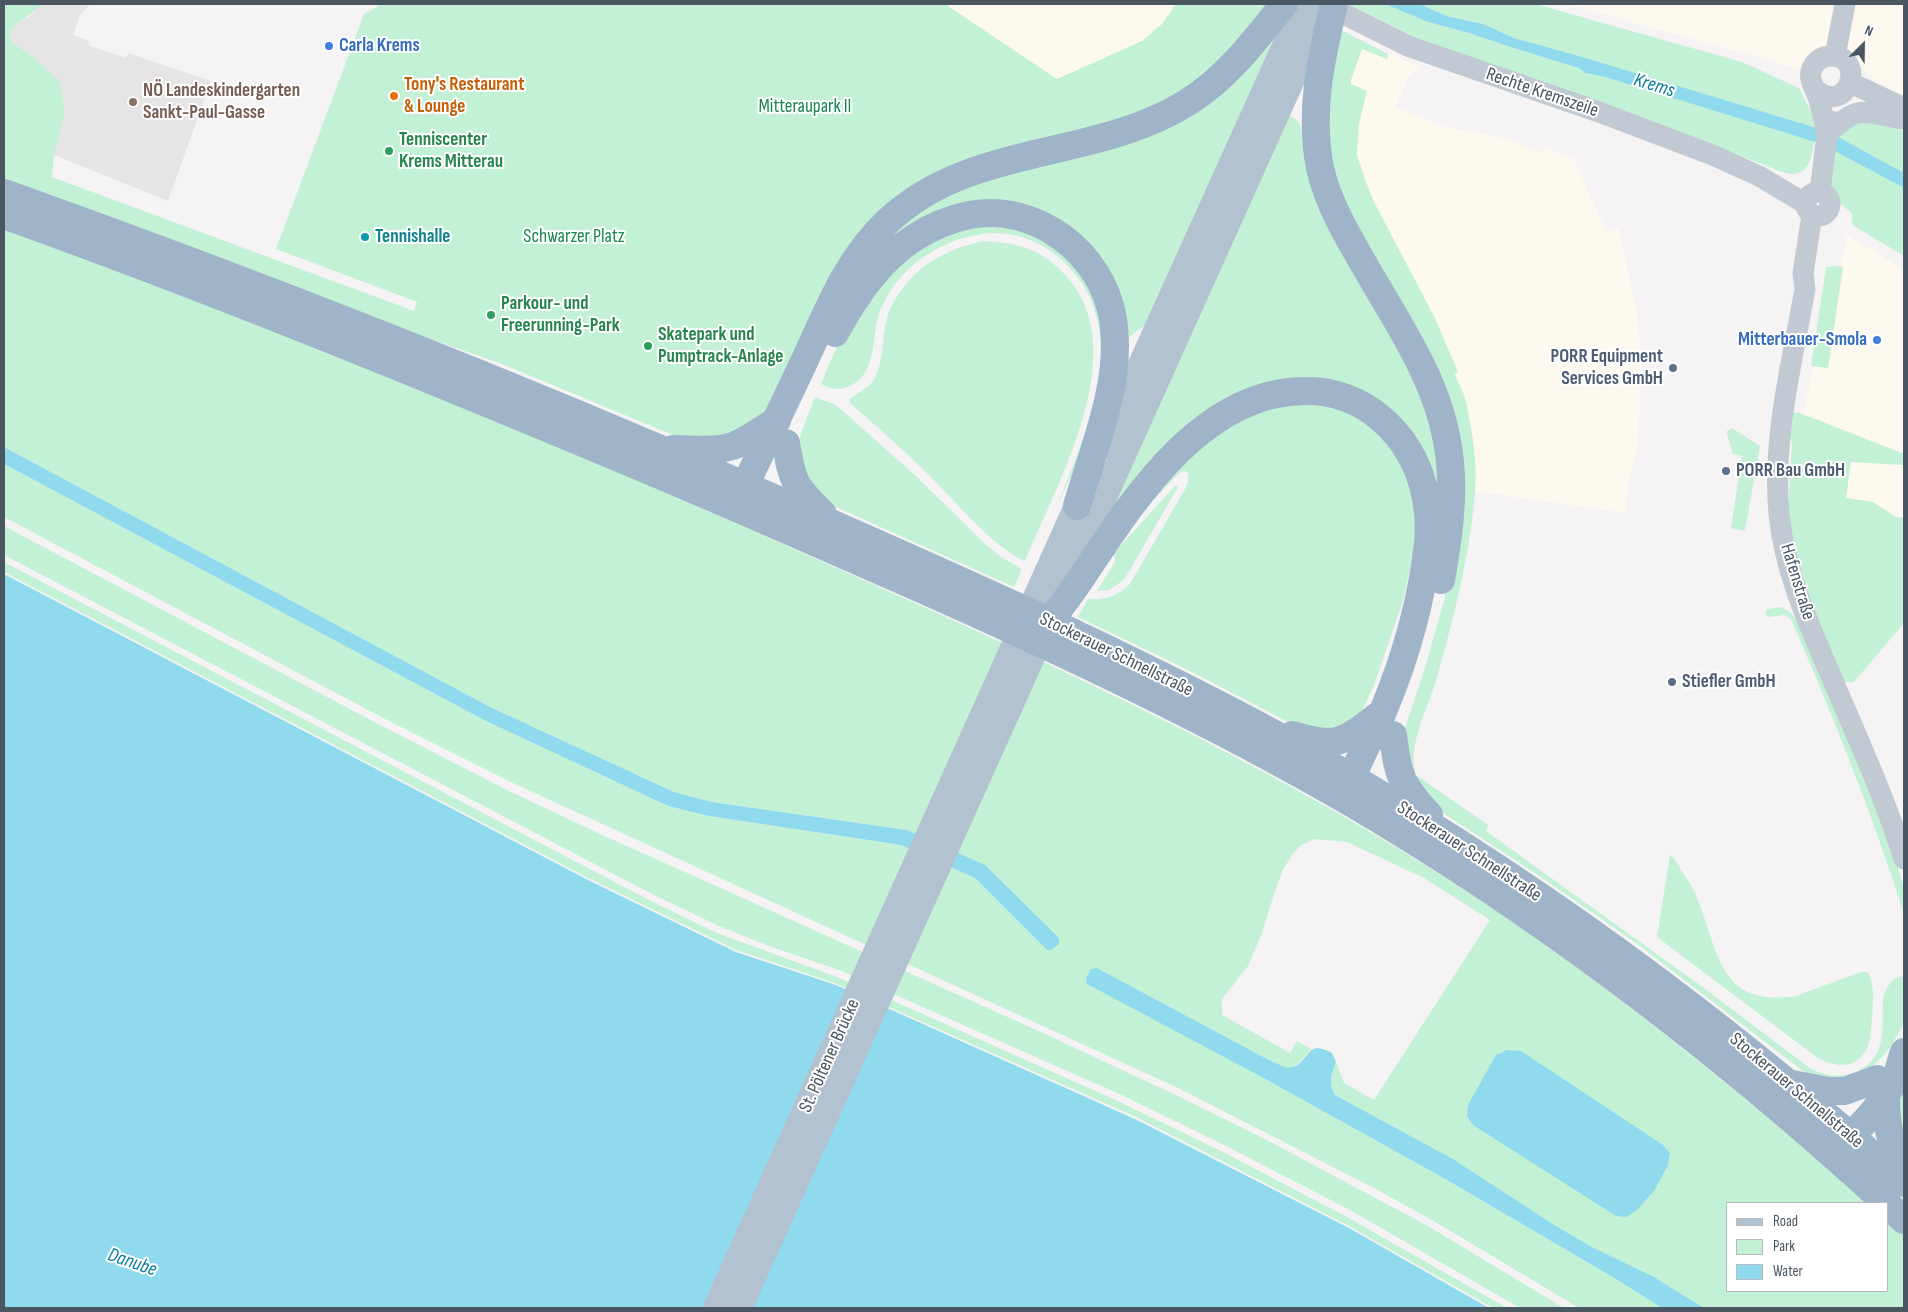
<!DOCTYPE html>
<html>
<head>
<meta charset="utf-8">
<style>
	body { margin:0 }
	#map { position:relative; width:1908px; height:1312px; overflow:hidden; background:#f5f3f3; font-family:"Sofia Sans Condensed",sans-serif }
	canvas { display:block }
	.frame { position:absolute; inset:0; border:5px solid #4a5661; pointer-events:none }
	.legend { position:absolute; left:1726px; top:1202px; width:162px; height:90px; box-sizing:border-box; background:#fff; border:1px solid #b7bbc0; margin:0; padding:6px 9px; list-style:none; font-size:15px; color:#4a5661 }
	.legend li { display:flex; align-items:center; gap:10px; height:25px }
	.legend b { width:25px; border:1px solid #b7bbc0 }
	.north { position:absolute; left:1838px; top:20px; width:50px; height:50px; -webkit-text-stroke:4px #fff; paint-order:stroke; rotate:23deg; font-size:14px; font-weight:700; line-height:20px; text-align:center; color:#4a5661 }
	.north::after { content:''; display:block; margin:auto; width:18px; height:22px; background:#4a5661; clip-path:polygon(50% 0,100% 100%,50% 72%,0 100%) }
</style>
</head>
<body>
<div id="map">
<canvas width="1908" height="1312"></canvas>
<div class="frame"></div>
<ul class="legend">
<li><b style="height:6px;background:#b3c2d1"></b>Road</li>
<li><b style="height:14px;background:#c3f1d5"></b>Park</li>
<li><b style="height:14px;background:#90daee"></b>Water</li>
</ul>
<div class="north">N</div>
</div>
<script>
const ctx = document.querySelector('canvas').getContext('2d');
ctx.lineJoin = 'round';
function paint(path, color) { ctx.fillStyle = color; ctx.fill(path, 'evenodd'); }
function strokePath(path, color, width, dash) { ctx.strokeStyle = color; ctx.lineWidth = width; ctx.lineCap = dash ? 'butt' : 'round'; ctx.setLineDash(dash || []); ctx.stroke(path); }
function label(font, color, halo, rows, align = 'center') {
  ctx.font = font + ' "Sofia Sans Condensed",sans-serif'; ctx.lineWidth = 4; ctx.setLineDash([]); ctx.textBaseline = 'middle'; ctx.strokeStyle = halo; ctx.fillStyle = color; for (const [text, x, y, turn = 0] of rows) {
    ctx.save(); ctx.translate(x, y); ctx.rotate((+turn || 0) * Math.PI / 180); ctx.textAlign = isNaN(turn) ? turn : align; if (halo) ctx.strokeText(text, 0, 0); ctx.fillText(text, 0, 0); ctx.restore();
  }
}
const commercial = new Path2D(`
	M945,4H1176L1163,23L1142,41L1057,79Z
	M1567,4H1904V96L1870,77L1850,51L1836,45L1823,46L1811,52L1803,60L1800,69Z
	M1359,40L1386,53L1421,66L1409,75L1396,107L1445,127L1505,138L1542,153L1545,147L1574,159L1606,232L1618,228L1636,307L1642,361L1638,446L1629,481L1625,513L1475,491L1474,452L1465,400L1366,206L1344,108Z
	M1847,235L1904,270V454L1800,413L1805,405L1809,388L1826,267L1840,266Z
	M1851,462L1904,465V518L1896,517L1873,502L1846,498Z`);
const education = new Path2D(`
	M43,4H90L80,15L73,35L89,41L88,45L126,58L128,53L211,81L168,201L54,155L65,112L60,81L33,57L13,43L9,33L11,28L30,16Z`);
const green = new Path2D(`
	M4,4H43C36,11 12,26 9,33L13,43L33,57L60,81L65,112L54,155L52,177L414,311L417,302L276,249L364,14L377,7L378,4H945L1057,79L1142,41L1163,23L1176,4H1271L1185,97L903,198L775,404L738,434L685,440L502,364L407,331L4,181Z
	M1348,4H1385L1428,22L1469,33L1510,47L1579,68L1585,73L1605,77L1814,141C1812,161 1806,180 1782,172L1700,140L1412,36Z
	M1420,4H1535L1742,62L1799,88L1812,114L1814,127L1514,38L1483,24L1446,16Z
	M1281,24L1150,321L1128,338L1112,285L998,206L856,285L869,251L936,193L1126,137Z
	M1339,29L1388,54L1387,59L1362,49L1351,80V84L1367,91L1359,124L1357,155L1365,179L1373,200L1435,318L1458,372L1455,374C1458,383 1464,392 1466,402C1472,430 1478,463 1475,492C1470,556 1453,620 1436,681C1427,710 1407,746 1416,775L1488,825L1486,831L1708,991L1811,1069C1836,1082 1871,1076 1880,1045C1884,1031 1882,1013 1883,998C1887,987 1891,977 1904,976V1022C1893,1048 1876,1066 1853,1081L1807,1074L1636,943L1541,877L1443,813L1422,796L1402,737L1425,668L1445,597L1450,567L1457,468L1355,235L1324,148Z
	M1287,116C1300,117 1301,129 1304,140L1412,362L1444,468L1417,639L1413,438L1270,383L1102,522Z
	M1860,120L1891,126L1904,131V173L1839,138L1844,129Z
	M1835,150L1904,188V256L1854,226L1852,222V213L1830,195L1829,191Z
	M972,221C987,221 1003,220 1018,224C1087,242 1116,310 1106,376C1099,421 1077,463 1058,504C1089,426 1137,322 1057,256C1037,239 1008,230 982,234C945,239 909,261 889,293C886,299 882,306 879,313C872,336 877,371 852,385C840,391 833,390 821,384C854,306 883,244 972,221Z
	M4,227C150,282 296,336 441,396C575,452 708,510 841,570C1032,655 1223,742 1402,851C1570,952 1720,1076 1869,1203H1727V1291H1887V1220L1904,1236V1308H1704L1654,1277L1590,1246L1556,1226L1453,1159L1335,1095C1328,1083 1331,1075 1336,1062L1344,1083L1374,1100L1490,920L1424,878L1347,842L1315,839L1301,845L1292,855L1283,870L1274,894L1262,933L1248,966L1222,999V1015L1290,1053L1297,1041L1311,1049L1296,1066L1287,1068L1269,1060L1097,968L1258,1075L1440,1176L1611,1276L1662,1308H1579L1432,1220L1374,1188L1178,1088L513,783L385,719L4,517V464L484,720L668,806L709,816L901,845L975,878L1047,950L1059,938L907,830L712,802L674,792L492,708L4,447Z
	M983,241C1019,243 1042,249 1067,277C1134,353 1056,484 1025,561C992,547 951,496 924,470C900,447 875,425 850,403L849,400C857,392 869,389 875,378C884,360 882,337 887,318C889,308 895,299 901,291C921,262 949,249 983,241Z
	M1834,266L1843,267L1828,368L1811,366L1826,267Z
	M815,397L836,405L917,477L985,544L1001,557L1022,569L1014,587L825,502L799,474L798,449L801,433Z
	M1315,401L1365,419L1397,451L1415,492L1416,540L1403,601L1374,685L1361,713L1356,720L1329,731L1290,723L1186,669L1078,617L1088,599C1106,600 1117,596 1130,584L1184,491L1188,482V473L1183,471L1176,476L1121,535L1185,456L1254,411Z
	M1792,412L1800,413L1904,454V465L1851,462L1846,498L1873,502L1896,517L1904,518V623L1854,682H1844L1802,585L1788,513L1792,442L1788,436Z
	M1732,428L1760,446L1745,531L1731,528L1742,456L1733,454L1727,434V431Z
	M1175,486L1178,487L1124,580L1109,590L1097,591L1115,562V558L1113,554Z
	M4,526L382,726L509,791L598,833L1032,1028L1176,1095L1265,1139L1428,1226L1564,1308H1520L1350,1210L1228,1147L1124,1096L839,970L769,946L719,926L652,894L4,555Z
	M4,562L649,900L717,933L837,977L896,1002L1122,1103L1225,1153L1347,1217L1507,1308H1493L1349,1226L1138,1118L837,984L736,950L590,879L4,572Z
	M1782,607L1791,613L1801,626L1893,852L1904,887V914C1872,813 1833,716 1791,619L1784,615L1769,617L1765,614L1767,609Z
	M1670,855C1676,859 1679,867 1683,873C1686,878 1691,884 1693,889C1719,942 1713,1009 1796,996L1861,972H1867C1878,984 1871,1024 1870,1040C1862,1068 1841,1070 1818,1058L1657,937Z
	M1904,1078V1152L1896,1137L1898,1089Z`);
const water = new Path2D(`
	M1385,4H1420L1446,16L1483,24L1514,38L1582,57L1827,131L1904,173V188L1822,144L1605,77L1585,73L1579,68L1510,47L1469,33L1428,22Z
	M4,447L492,708L674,792L712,802L907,830L985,865L1059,938V944L1051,950H1047L975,878L901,845L709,816L668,806L484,720L4,464Z
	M4,574L590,881L736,952L836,985L1137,1120L1349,1228L1489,1308H4Z
	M1097,968L1269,1060L1287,1068L1297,1066C1312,1052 1310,1042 1332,1053L1336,1062C1331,1075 1328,1083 1335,1095L1453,1159L1556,1226L1590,1246L1654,1277L1704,1308H1662L1611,1276L1440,1176L1258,1075L1087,984L1086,978L1091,969Z
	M1507,1050L1521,1051L1663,1145L1670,1153L1668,1165L1654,1191L1636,1211L1626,1217L1616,1216L1473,1125L1467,1116L1468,1105L1496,1055Z`);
const tertiary = new Path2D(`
	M1329,4L1346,15L1408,46L1599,112L1715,156L1759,176L1806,204
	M1835,56L1845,4
	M1851,83L1904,108
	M1814,88C1848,119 1868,56 1831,56C1824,56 1818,59 1814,65C1811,69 1810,74 1811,79C1812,85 1816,91 1818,97C1822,109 1824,122 1827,134
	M1827,134C1861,102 1862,113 1904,119
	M1820,192L1827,134L1831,121
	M1806 204a12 12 0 1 1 24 0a12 12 0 1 1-24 0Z
	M1812,215L1803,273L1805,289C1792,363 1772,439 1779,514C1785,573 1808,622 1831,676C1856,735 1885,798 1904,859`);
const primary = new Path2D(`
	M1104,446L1304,4
	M716,1308L1086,486
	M739,1308L1326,4`);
const trunk = new Path2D(`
	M1334,4C1321,58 1309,112 1320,168C1329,208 1353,245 1373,280C1403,331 1437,383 1447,441C1456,487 1449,535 1441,580
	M4,193C259,284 511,383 760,492C925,564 1091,637 1250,721C1487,847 1705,1005 1904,1183
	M4,215C213,290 419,374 624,460C720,500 815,542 910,584C1061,651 1210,721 1353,804C1545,917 1722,1053 1886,1203
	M835,333C855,297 879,260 914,238C931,227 950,219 969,215C1036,202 1102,253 1113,319C1123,380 1094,447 1077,506
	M786,443C792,482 795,487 823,514
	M673,449C693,449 714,452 733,446C749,440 763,429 777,420
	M738,501C759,455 781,411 802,366C826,315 846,260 888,221C972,142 1095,161 1188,102C1228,77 1255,40 1284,4
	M1044,629C1057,612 1070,595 1082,577C1133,500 1203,389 1308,391C1333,391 1359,400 1379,417C1417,448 1432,495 1428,543C1422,600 1406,656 1384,709C1376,731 1347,775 1349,796
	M1292,735C1337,748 1343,743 1379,715
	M1393,735C1398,777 1401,784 1429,815
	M1792,1084L1828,1091H1845L1877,1079
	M1886,1096C1886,1128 1889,1138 1904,1165
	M1837,1145C1859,1132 1888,1098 1897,1074C1900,1067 1901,1059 1904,1052
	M1887,1204L1904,1220`);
const markers = [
	[329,46,5,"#3f7fe0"],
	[394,96,5,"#e8710a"],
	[133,102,5,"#8d6e63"],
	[389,151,5,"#2e9e5b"],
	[365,237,5,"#0f9aa8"],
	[491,315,5,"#2e9e5b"],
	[1877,340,5,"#3f7fe0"],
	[648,346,5,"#2e9e5b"],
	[1673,368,5,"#5c6f8a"],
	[1726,471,5,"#5c6f8a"],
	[1672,682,5,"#5c6f8a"]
];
const shopNames = [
	["Carla Krems",339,46],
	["Mitterbauer-Smola",1867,340,"right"]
];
const foodNames = [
	["Tony's Restaurant",404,85],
	["& Lounge",404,107]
];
const educationNames = [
	["NÖ Landeskindergarten",143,91],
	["Sankt-Paul-Gasse",143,113]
];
const streetNames = [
	["Rechte Kremszeile",1542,93,19],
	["Hafenstraße",1797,582,73],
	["Stockerauer Schnellstraße",1116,655,26],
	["Stockerauer Schnellstraße",1469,852,33],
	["St. Pöltener Brücke",830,1056,-66],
	["Stockerauer Schnellstraße",1796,1091,40]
];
const parkNames = [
	["Mitteraupark II",805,107],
	["Schwarzer Platz",574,237]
];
const leisureNames = [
	["Tenniscenter",399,140],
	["Krems Mitterau",399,162],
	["Parkour- und",501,304],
	["Freerunning-Park",501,326],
	["Skatepark und",658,335],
	["Pumptrack-Anlage",658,357]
];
const cultureNames = [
	["Tennishalle",375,237]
];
const serviceNames = [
	["PORR Equipment",1663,357,"right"],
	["Services GmbH",1663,379,"right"],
	["PORR Bau GmbH",1736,471],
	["Stiefler GmbH",1682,682]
];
const waterNames = [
	["Krems",1654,86,17],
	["Danube",132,1263,19]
];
paint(commercial, '#fdf9ef');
paint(education, '#e6e4e5');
paint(green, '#c3f1d5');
paint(water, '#90daee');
strokePath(tertiary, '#c1cad2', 21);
strokePath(primary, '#b3c2d1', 26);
strokePath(trunk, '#9fb4c9', 28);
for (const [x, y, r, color] of markers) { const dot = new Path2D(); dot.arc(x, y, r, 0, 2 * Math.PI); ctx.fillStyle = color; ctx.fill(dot); strokePath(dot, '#fff', 2); }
label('bold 19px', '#366cbe', '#fff', shopNames, 'left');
label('bold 19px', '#c56008', '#fff', foodNames, 'left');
label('bold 19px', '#785e54', '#fff', educationNames, 'left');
label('19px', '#4a5661', '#fff', streetNames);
label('19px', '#17864f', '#fff', parkNames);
label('bold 19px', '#27864d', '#fff', leisureNames, 'left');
label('bold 19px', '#0d838f', '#fff', cultureNames, 'left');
label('bold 19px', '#4e5e75', '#fff', serviceNames, 'left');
label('italic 20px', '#0c7c9b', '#fff', waterNames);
</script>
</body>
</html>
